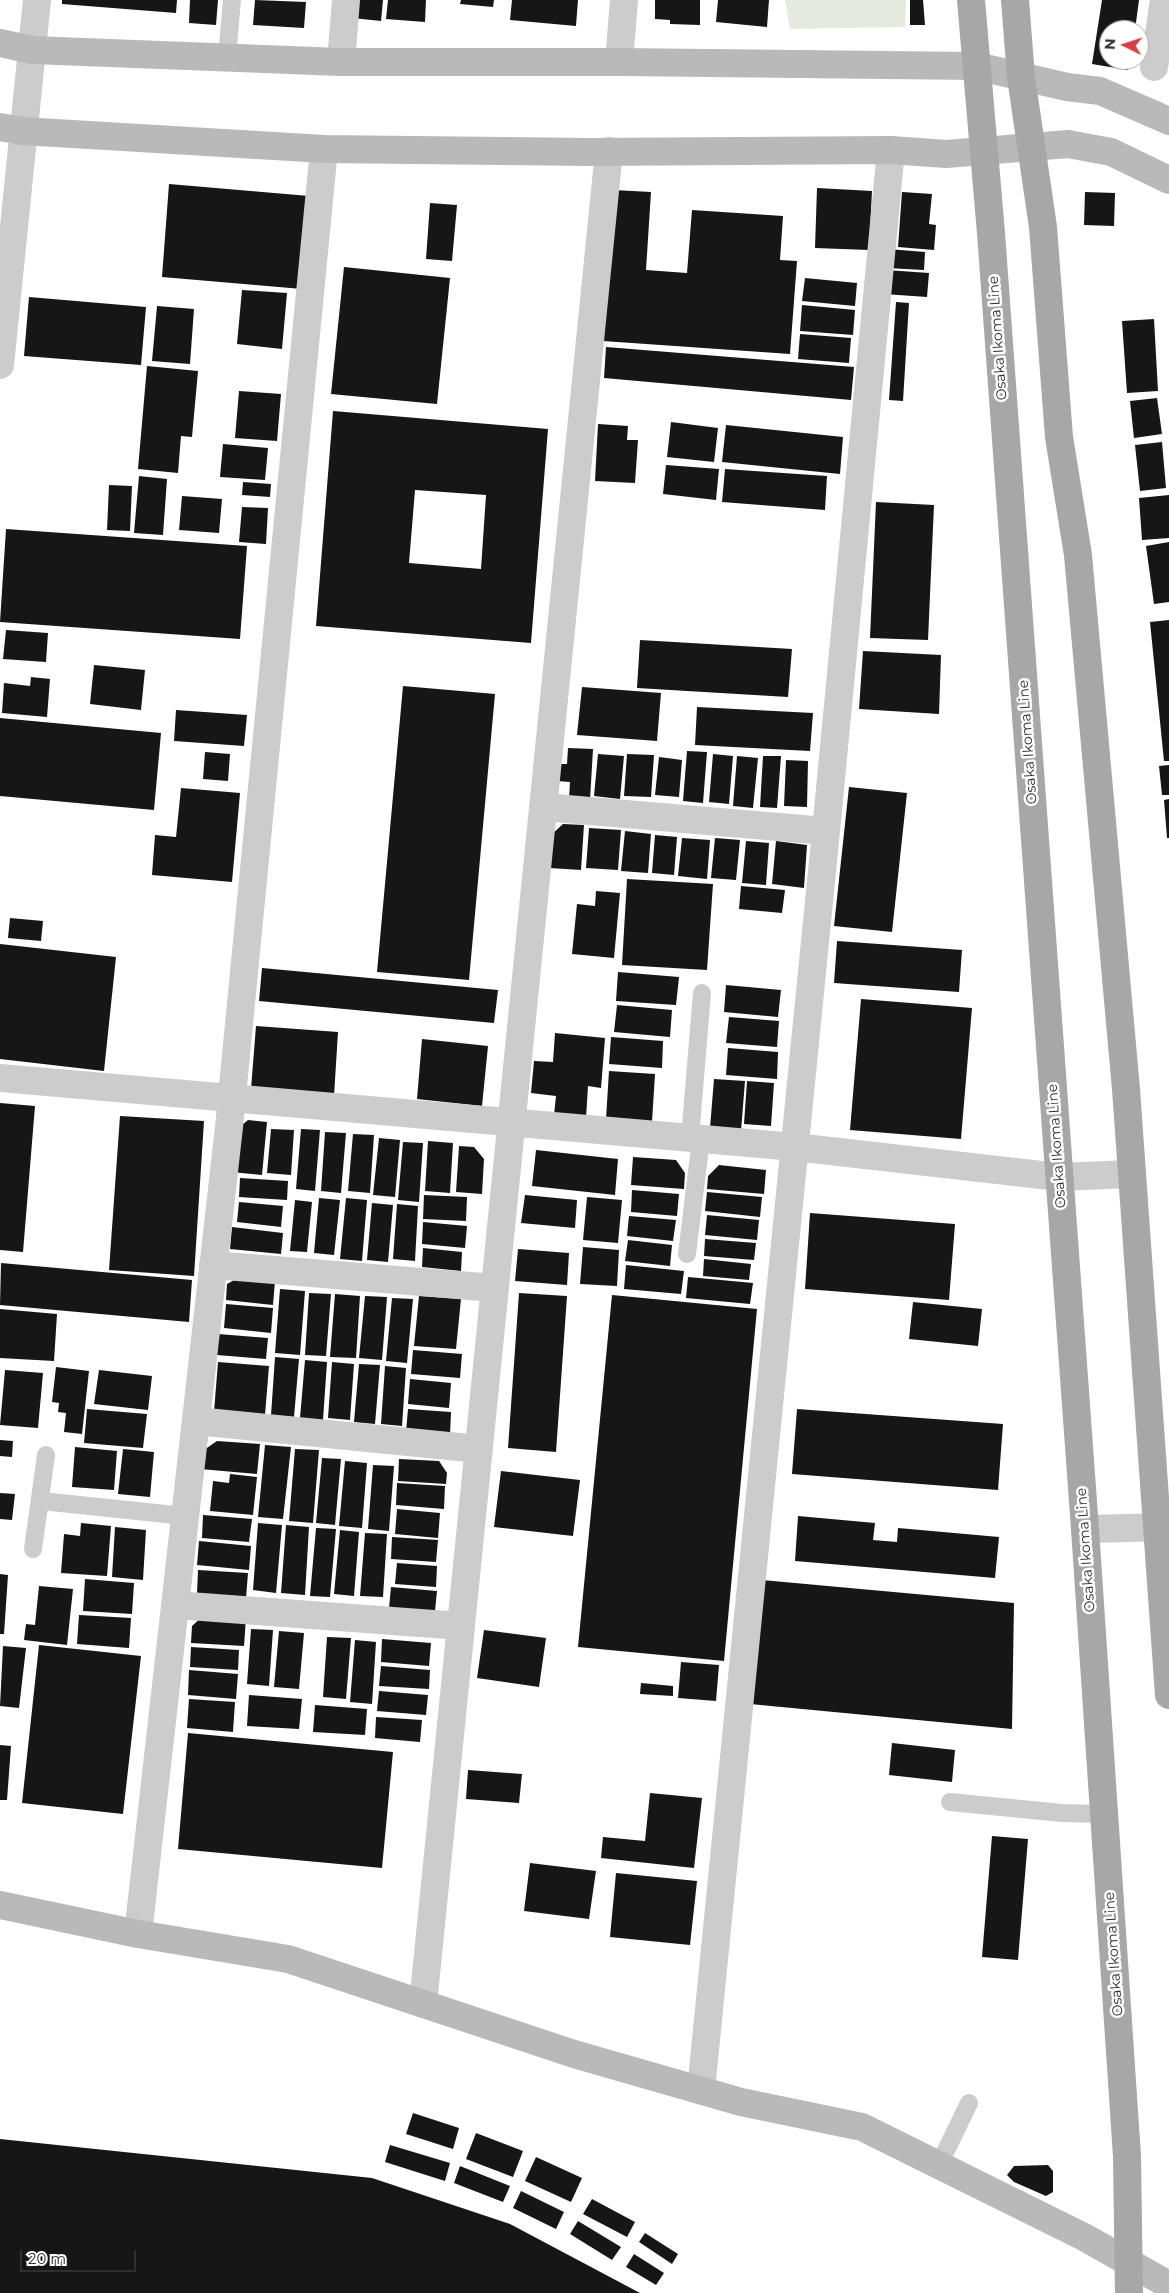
<!DOCTYPE html>
<html>
<head>
<meta charset="utf-8">
<style>
	body { margin:0 }
	#map { position:relative; width:1169px; height:2293px; overflow:hidden; background:#fff; font-family:Montserrat,sans-serif }
	canvas { display:block }
	.north { position:absolute; left:1099px; top:20px; width:50px; height:50px; box-sizing:border-box; background:#fff; border:1px solid #acacac; border-radius:50%; rotate:274deg; font-size:14px; font-weight:700; line-height:20px; text-align:center; color:#2f2f2f }
	.north::after { content:''; display:block; margin:auto; width:18px; height:22px; background:#d83e41; clip-path:polygon(50% 0,100% 100%,50% 72%,0 100%) }
	.scale { position:absolute; left:20px; top:2250px; width:116px; height:22px; box-sizing:border-box; border:2px solid #2f2f2f; border-top:0; padding-left:6px; font-size:15px; line-height:18px; white-space:nowrap; color:#2f2f2f; -webkit-text-stroke:4px #fff; paint-order:stroke }
</style>
</head>
<body>
<div id="map">
<canvas width="1169" height="2293"></canvas>
<div class="north">N</div>
<div class="scale">20 m</div>
</div>
<script>
const ctx = document.querySelector('canvas').getContext('2d');
ctx.lineJoin = 'round';
function paint(path, color) { ctx.fillStyle = color; ctx.fill(path, 'evenodd'); }
function strokePath(path, color, width, dash) { ctx.strokeStyle = color; ctx.lineWidth = width; ctx.lineCap = dash ? 'butt' : 'round'; ctx.setLineDash(dash || []); ctx.stroke(path); }
function label(font, color, halo, rows, align = 'center') {
  ctx.font = font + ' Montserrat,sans-serif'; ctx.lineWidth = 5; ctx.setLineDash([]); ctx.textBaseline = 'middle'; ctx.strokeStyle = halo; ctx.fillStyle = color; for (const [text, x, y, turn = 0] of rows) {
    ctx.save(); ctx.translate(x, y); ctx.rotate((+turn || 0) * Math.PI / 180); ctx.textAlign = isNaN(turn) ? turn : align; if (halo) ctx.strokeText(text, 0, 0); ctx.fillText(text, 0, 0); ctx.restore();
  }
}
const green = new Path2D(`
	M785,0H906L905,27L790,29Z`);
const building = new Path2D(`
	M62,0H177L176,13L62,4Z
	M190,0H218L216,25L189,23Z
	M255,0L306,2L304,28L253,25Z
	M353,0H383L381,21L352,18Z
	M388,0H426L425,22L386,19Z
	M461,0H494L493,7L460,4Z
	M512,0H578L576,26L510,20Z
	M655,0H700V25L670,24V20L655,19Z
	M718,0H769L767,27L716,22Z
	M910,0H923L925,25H910Z
	M1102,0H1139L1135,30H1109V60H1130L1128,70L1092,64Z
	M169,184L309,196L302,289L162,277Z
	M817,188L872,191L869,250L815,248Z
	M614,190L651,192L646,270L687,273L692,210L783,216L780,260L797,261L790,354L603,341Z
	M902,192L932,194L929,224L936,225L934,250L898,247Z
	M1085,192L1115,193L1114,226L1084,225Z
	M430,203L457,205L452,261L426,259Z
	M888,249L925,252L924,270L887,268Z
	M344,267L450,278L437,404L331,394Z
	M886,270L929,273L927,297L884,294Z
	M805,278L857,283L855,306L802,301Z
	M242,290L287,293L282,349L237,344Z
	M29,297L146,307L141,365L24,356Z
	M896,302L909,303L903,401L889,400Z
	M802,305L855,310L853,335L800,331Z
	M157,306L194,309L190,364L152,361Z
	M1154,319L1158,391L1127,393L1122,321Z
	M800,334L851,338L849,363L798,359Z
	M606,347L854,367L851,400L604,378Z
	M147,366L198,371L192,437L181,436L178,473L138,469Z
	M239,391L281,394L277,441L235,438Z
	M1157,398L1162,434L1134,438L1130,401Z
	M333,411L548,429L531,643L316,626ZM415,490L486,495L481,569L409,563Z
	M671,422L718,428L714,462L667,457Z
	M598,424L628,426L627,440H638L635,483L595,481Z
	M726,425L843,437L840,474L722,462Z
	M1162,442L1166,488L1140,491L1135,445Z
	M223,444L268,448L265,480L220,477Z
	M666,465L719,469L716,500L663,494Z
	M725,469L827,476L825,510L722,502Z
	M139,476L167,479L163,535L134,533Z
	M243,482L271,484L270,497L242,495Z
	M109,485L132,486L130,531L107,530Z
	M1169,495V538L1142,540L1139,498Z
	M182,496L222,499L219,533L179,530Z
	M876,502L934,505L928,640L870,638Z
	M242,507L268,508L266,544L239,542Z
	M6,529L247,546L240,639L0,622Z
	M1169,542V602L1154,604L1146,546Z
	M1169,620V761H1164L1150,622Z
	M6,630L48,633L46,662L3,659Z
	M640,640L792,649L788,697L637,688Z
	M863,651L941,655L939,714L859,709Z
	M94,665L145,670L141,710L90,704Z
	M31,677L50,679L47,717L2,713L4,683L30,686Z
	M403,686L495,694L469,980L377,972Z
	M582,687L661,693L657,741L577,735Z
	M697,707L813,713L810,751L695,745Z
	M176,710L247,715L244,746L174,741Z
	M0,718L161,733L154,810L0,796Z
	M568,748L593,749L590,800L569,799L570,782L557,781L559,764H567Z
	M687,751L707,752L703,803L683,801Z
	M205,752L230,754L228,781L203,779Z
	M598,754L624,756L620,799L594,796Z
	M627,754L654,755L651,797L624,796Z
	M713,754L733,756L729,804L709,802Z
	M737,756L758,758L753,808L733,806Z
	M763,756H781L777,808L760,807Z
	M659,757L682,760L679,797L655,795Z
	M786,760L808,761L807,807L784,806Z
	M1169,765V795H1162L1159,766Z
	M849,787L907,793L892,932L834,926Z
	M181,788L240,793L232,882L152,875L155,835L176,837Z
	M1169,799V838H1167L1164,800Z
	M563,824L584,825L581,870L549,868L551,835Z
	M589,828L621,830L618,870L586,868Z
	M625,831L651,834L648,873L621,871Z
	M655,835L677,837L674,875L652,873Z
	M682,838L710,840L707,879L678,876Z
	M715,838L740,840L736,880L711,878Z
	M746,841L769,843L766,885L742,883Z
	M776,841L807,845L804,888L772,884Z
	M627,879L713,884L707,970L622,965Z
	M741,886L785,890L782,913L739,909Z
	M596,891L620,893L614,958L572,954L577,904L595,906Z
	M10,918L43,921L41,941L8,938Z
	M837,941L962,950L959,992L834,983Z
	M0,944L116,957L104,1071L0,1059Z
	M262,968L498,990L494,1023L259,1001Z
	M618,972L679,977L676,1005L616,1001Z
	M726,985L781,990L778,1017L724,1012Z
	M861,999L972,1008L961,1139L850,1130Z
	M617,1005L672,1010L670,1037L614,1032Z
	M729,1017L779,1021L777,1047L726,1043Z
	M256,1026L338,1032L334,1096L251,1089Z
	M555,1033L605,1038L601,1088L588,1086L586,1118L554,1115L556,1096L531,1093L534,1061L553,1062Z
	M611,1037L663,1041L662,1068L609,1064Z
	M422,1039L488,1046L482,1106L417,1099Z
	M728,1048L778,1052L777,1079L726,1075Z
	M609,1071L655,1074L652,1122L606,1119Z
	M714,1079L745,1081L741,1131L710,1128Z
	M747,1081L774,1083L771,1126L744,1124Z
	M0,1103L35,1106L23,1252L0,1250Z
	M120,1116L204,1121L194,1276L109,1270Z
	M248,1120L267,1122L262,1175L231,1172L235,1131Z
	M271,1129L294,1130L291,1175L267,1173Z
	M301,1129L320,1130L315,1191L296,1189Z
	M325,1132L346,1133L341,1193L321,1191Z
	M353,1134L374,1135L370,1193L348,1191Z
	M379,1138L400,1140L395,1197L373,1195Z
	M428,1141L453,1143L450,1193L425,1191Z
	M403,1142L423,1143L419,1202L398,1200Z
	M459,1146L474,1147L484,1159L482,1194L456,1192Z
	M536,1150L618,1159L615,1195L532,1186Z
	M633,1157L676,1160L685,1173L684,1189L631,1185Z
	M719,1165L766,1170L764,1194L707,1189L708,1176Z
	M240,1178L288,1181L287,1200L239,1197Z
	M632,1190L679,1194L677,1216L631,1212Z
	M707,1192L762,1197L760,1217L705,1211Z
	M424,1195L467,1197L466,1221L423,1219Z
	M525,1195L577,1200L575,1228L521,1223Z
	M587,1197L622,1200L618,1243L583,1240Z
	M319,1198L340,1200L334,1255L314,1253Z
	M346,1198L367,1200L362,1261L340,1259Z
	M295,1200L312,1202L307,1252L290,1251Z
	M239,1202L283,1206L281,1227L237,1222Z
	M372,1203L393,1205L388,1262L367,1260Z
	M397,1204L418,1206L415,1261L393,1259Z
	M810,1213L955,1224L949,1300L805,1289Z
	M707,1215L759,1220L757,1240L705,1235Z
	M629,1216L676,1220L673,1241L627,1236Z
	M423,1222L467,1226L465,1248L422,1244Z
	M232,1227L283,1233L281,1254L230,1249Z
	M705,1239L756,1243L754,1260L704,1256Z
	M628,1240L672,1245L670,1266L625,1261Z
	M583,1247L619,1250L617,1286L580,1284Z
	M423,1248L462,1252L461,1271L422,1267Z
	M518,1249L569,1253L567,1285L515,1281Z
	M704,1259L751,1264L749,1280L703,1276Z
	M1,1263L192,1280L189,1322L0,1305Z
	M626,1265L684,1271L681,1294L624,1289Z
	M688,1277L753,1283L750,1304L686,1298Z
	M238,1278L275,1281L273,1305L226,1300L227,1284Z
	M280,1289L305,1291L300,1355L275,1353Z
	M309,1293L331,1294L326,1356L305,1355Z
	M519,1293L567,1296L556,1452L508,1448Z
	M335,1294L360,1296L356,1358L330,1357Z
	M612,1295L757,1309L724,1661L578,1647Z
	M365,1296L387,1297L382,1360L359,1358Z
	M419,1296L461,1299L456,1349L414,1346Z
	M392,1298L413,1299L407,1363L386,1361Z
	M913,1302L982,1309L978,1346L909,1339Z
	M226,1304L273,1308L271,1333L224,1328Z
	M0,1309L57,1314L54,1361L0,1358Z
	M218,1334L268,1338L266,1359L217,1355Z
	M413,1350L462,1354L460,1378L411,1374Z
	M275,1357L299,1359L294,1417L271,1415Z
	M305,1360L327,1362L323,1420L300,1418Z
	M218,1362L269,1366L265,1415L214,1412Z
	M332,1362L354,1364L350,1420L328,1418Z
	M359,1364L380,1365L375,1424L354,1422Z
	M385,1366L406,1368L402,1426L381,1424Z
	M56,1367L89,1371L82,1434L64,1432L66,1413L58,1412L59,1403L52,1402Z
	M5,1370L43,1373L38,1428L0,1425Z
	M99,1370L152,1376L148,1410L94,1404Z
	M410,1379L451,1383L449,1408L408,1404Z
	M87,1409L147,1414L143,1448L84,1443Z
	M408,1409L451,1412L450,1435L406,1432Z
	M797,1409L1003,1424L998,1490L792,1474Z
	M0,1440L13,1441L12,1457L0,1456Z
	M217,1441L260,1444L257,1474L200,1469L201,1452Z
	M265,1445L291,1447L283,1519L258,1517Z
	M75,1447L117,1451L114,1490L72,1487Z
	M123,1449L154,1452L150,1497L118,1494Z
	M295,1449L319,1450L313,1523L289,1521Z
	M322,1458L341,1459L335,1525L316,1523Z
	M399,1459L439,1461L447,1473L446,1484L398,1481Z
	M345,1461L367,1463L362,1528L339,1526Z
	M373,1465L394,1466L389,1531L368,1529Z
	M501,1471L580,1480L573,1536L494,1527Z
	M230,1474L257,1477L253,1515L210,1511L213,1481L229,1483Z
	M397,1483L445,1486L444,1509L396,1505Z
	M0,1493L15,1494L12,1520L0,1519Z
	M397,1509L440,1513L438,1538L395,1534Z
	M203,1515L252,1519L249,1542L202,1538Z
	M798,1516L875,1523L873,1540L897,1542L898,1528L999,1537L995,1578L795,1561Z
	M81,1523L111,1526L107,1576L61,1573L64,1534L80,1536Z
	M258,1523L282,1525L276,1593L253,1590Z
	M286,1525L309,1527L305,1595L281,1593Z
	M115,1527L146,1530L143,1580L112,1577Z
	M316,1528L336,1529L330,1597L310,1596Z
	M340,1530L359,1532L354,1596L334,1594Z
	M365,1533L387,1534L383,1597L360,1596Z
	M392,1537L438,1540L436,1562L391,1559Z
	M199,1541L251,1546L249,1570L197,1565Z
	M397,1563L437,1566L436,1587L395,1584Z
	M198,1570L248,1573L246,1598L197,1594Z
	M0,1574L8,1575L4,1634H0Z
	M85,1579L134,1583L132,1614L83,1611Z
	M762,1580L1014,1603L1012,1729L750,1704Z
	M39,1586L73,1589L67,1645L24,1640L26,1624L35,1625Z
	M391,1587L437,1591L435,1611L389,1608Z
	M79,1615L131,1618L129,1648L77,1644Z
	M204,1615L246,1618L244,1646L191,1643L192,1626Z
	M251,1629L273,1630L269,1686L247,1684Z
	M484,1630L546,1638L539,1687L477,1678Z
	M279,1631L304,1633L299,1689L274,1687Z
	M327,1637L351,1638L346,1699L323,1697Z
	M382,1639L431,1643L429,1666L381,1662Z
	M355,1640L376,1642L372,1704L350,1702Z
	M39,1645L141,1656L123,1814L22,1803Z
	M3,1646L26,1648L19,1708L0,1706Z
	M191,1647L239,1650L238,1670L190,1667Z
	M681,1662L719,1665L716,1701L678,1698Z
	M381,1666L430,1670L429,1689L379,1686Z
	M189,1670L238,1674L236,1699L188,1695Z
	M641,1683L673,1686V1696L640,1694Z
	M379,1691L428,1695L426,1715L377,1711Z
	M249,1695L302,1699L299,1729L247,1726Z
	M189,1699L235,1702L233,1732L187,1728Z
	M315,1705L367,1709L365,1735L313,1732Z
	M376,1717L422,1720L420,1742L375,1738Z
	M188,1733L393,1752L382,1868L178,1849Z
	M892,1743L955,1750L952,1782L889,1775Z
	M0,1745L11,1746L7,1800H0Z
	M468,1770L522,1774L519,1803L466,1799Z
	M650,1793L702,1798L694,1868L601,1858L603,1837L645,1841Z
	M992,1836L1028,1839L1018,1960L982,1957Z
	M530,1863L596,1871L589,1919L524,1911Z
	M616,1873L697,1881L690,1945L610,1937Z
	M413,2113L459,2128L453,2149L406,2134Z
	M476,2133L523,2151L513,2177L466,2159Z
	M0,2139L372,2178L510,2224L640,2293H0Z
	M390,2145L450,2163L445,2181L385,2162Z
	M536,2157L582,2178L571,2202L525,2181Z
	M1048,2165L1053,2171V2192L1046,2196L1014,2182L1007,2175L1014,2166Z
	M460,2166L510,2186L503,2202L454,2183Z
	M521,2191L564,2212L556,2229L513,2208Z
	M592,2199L635,2222L627,2237L583,2214Z
	M578,2221L621,2247L612,2260L570,2234Z
	M645,2233L678,2254L672,2264L639,2242Z
	M634,2254L664,2273L656,2285L626,2267Z`);
const lane = new Path2D(`
	M227,57L232,0
	M690,1138L702,993
	M687,1254L701,1139
	M41,1501L185,1516
	M33,1549L46,1455
	M950,1802L1062,1813L1105,1814
	M939,2165L969,2103`);
const street = new Path2D(`
	M341,62L346,0
	M619,62L624,0
	M1154,67L1164,0
	M0,365L37,0
	M543,807L826,831
	M0,1078L795,1147L1059,1177L1131,1174
	M213,1265L495,1288
	M196,1421L479,1449
	M1085,1529L1169,1527
	M175,1605L461,1626
	M138,1934L229,1127L324,149
	M423,2004L609,151
	M701,2090L826,831L891,150`);
const secondary = new Path2D(`
	M0,43L32,50L341,62H619L976,66L1067,87L1100,91L1169,121
	M0,127L22,131L324,149L591,152L891,150L946,154L1068,144L1111,152L1169,180
	M0,1905L138,1934L288,1959L574,2054L741,2102L862,2127L1084,2237L1169,2285`);
const primary = new Path2D(`
	M971,0L991,233L1085,1529L1127,2156L1129,2293
	M1015,0L1021,77L1043,227L1059,437L1078,555L1126,1089L1169,1695`);
const streetNames = [
	["Osaka Ikoma Line",998,338,-94],
	["Osaka Ikoma Line",1028,742,-94],
	["Osaka Ikoma Line",1057,1146,-94],
	["Osaka Ikoma Line",1086,1550,-94],
	["Osaka Ikoma Line",1114,1954,-94]
];
paint(green, '#e4ebde');
paint(building, '#161616');
strokePath(lane, '#ccc', 18);
strokePath(street, '#ccc', 28);
strokePath(secondary, '#b9b9b9', 28);
strokePath(primary, '#a7a7a7', 28);
label('14px', '#2f2f2f', '#fff', streetNames);
</script>
</body>
</html>
